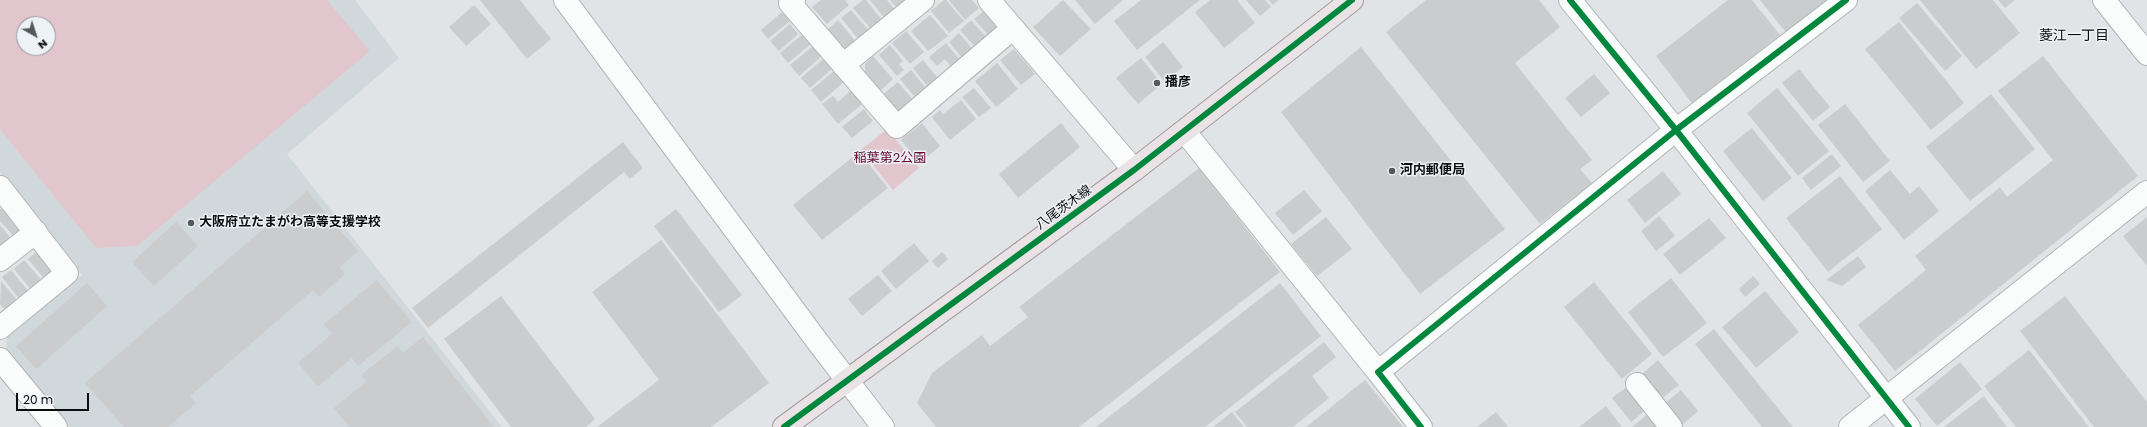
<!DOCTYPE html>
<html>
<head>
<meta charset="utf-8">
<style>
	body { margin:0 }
	#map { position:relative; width:2147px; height:427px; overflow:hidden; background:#e1e4e6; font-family:Poppins,sans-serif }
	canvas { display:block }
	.north { position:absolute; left:16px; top:16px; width:40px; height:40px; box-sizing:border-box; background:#edf2f6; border:1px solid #929699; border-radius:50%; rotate:141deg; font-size:11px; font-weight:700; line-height:16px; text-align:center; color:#0a0c0d }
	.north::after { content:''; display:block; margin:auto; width:14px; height:18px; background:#555859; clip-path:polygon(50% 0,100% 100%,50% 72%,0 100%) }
	.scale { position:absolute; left:16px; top:393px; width:73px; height:18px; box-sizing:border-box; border:2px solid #0a0c0d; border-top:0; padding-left:5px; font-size:12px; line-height:14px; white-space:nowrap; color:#0a0c0d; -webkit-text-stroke:3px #edf2f6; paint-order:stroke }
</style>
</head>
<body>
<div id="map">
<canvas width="2147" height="427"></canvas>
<div class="north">N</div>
<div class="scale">20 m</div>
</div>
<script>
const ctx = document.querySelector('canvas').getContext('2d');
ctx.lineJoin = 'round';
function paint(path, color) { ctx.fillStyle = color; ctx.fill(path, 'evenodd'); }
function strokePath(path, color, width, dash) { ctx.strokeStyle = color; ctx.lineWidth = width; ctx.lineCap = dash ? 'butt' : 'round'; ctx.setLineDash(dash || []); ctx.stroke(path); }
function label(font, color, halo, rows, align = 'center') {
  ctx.font = font + ' Poppins,"Noto Sans JP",sans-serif'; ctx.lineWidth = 3; ctx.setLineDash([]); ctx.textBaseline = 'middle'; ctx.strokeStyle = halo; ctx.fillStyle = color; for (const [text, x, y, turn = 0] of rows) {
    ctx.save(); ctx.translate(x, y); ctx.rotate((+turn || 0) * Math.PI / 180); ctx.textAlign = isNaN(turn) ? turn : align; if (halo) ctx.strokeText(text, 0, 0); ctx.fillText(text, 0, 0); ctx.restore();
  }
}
const built = new Path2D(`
	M0,0H355L399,58L287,154L502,427H70L6,348L8,333L82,275L0,172ZM24,24H48V48H24Z`);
const green = new Path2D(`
	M0,0H327L370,51L137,246L96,248L0,129ZM24,24H48V48H24Z
	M887,129L919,168L893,190L861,150Z`);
const building = new Path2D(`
	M480,0H520L551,39L527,59Z
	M821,0H845L849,5L827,24L812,7Z
	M863,0H866L883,21L872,30L853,8Z
	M870,0H887L896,11L886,20Z
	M890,0H909L898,9Z
	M944,0H946L964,21L949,33L931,11Z
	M949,0H972L979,8L965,20Z
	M1063,0L1091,29L1060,56L1033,27Z
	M1075,0H1123L1095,24Z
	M1141,0H1200L1137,50L1114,21Z
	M1210,0H1237L1255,23L1224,48L1195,12Z
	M1246,0H1265L1271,7L1260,16Z
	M1269,0H1278L1273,5Z
	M1426,0H1539L1560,27L1515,63L1592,160L1580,169L1592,183L1540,224L1386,32Z
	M1728,0H1752L1780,35L1692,103L1656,56Z
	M1760,0H1831L1788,35Z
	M1920,0H1993L2020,33L1976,69Z
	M1998,0H2015L2005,8Z
	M1917,3L1962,56L1945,71L1899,18Z
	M474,5L491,24L466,46L449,27Z
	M851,10L870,32L860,41L841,18Z
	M985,10L1000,28L989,36L974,19Z
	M782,12L790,21L768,39L761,30Z
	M930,15L948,36L928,51L911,31Z
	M838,20L857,43L848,50L841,49L826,31Z
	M971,20L988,39L977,49L960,30Z
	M1899,22L1964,103L1931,130L1865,49Z
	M790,24L798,34L779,51L770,41Z
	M906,31L924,52L910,64L892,43Z
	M959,33L973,50L963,59L949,42Z
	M803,34L811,44L788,63L780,53Z
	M1163,42L1183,67L1165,82L1145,57Z
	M946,43L960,60L952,68L945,59L937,66L929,57Z
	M890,45L903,61L899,64L904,70L897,76L879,55Z
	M813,46L822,56L799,76L790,65Z
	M1361,47L1505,229L1420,294L1281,112Z
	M1014,49L1035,74L1021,85L1000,60Z
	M873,56L893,79L880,91L865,73V64Z
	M2043,56L2138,176L1895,371L1858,325L1926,270L1915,256L2000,187L2007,197L2053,160L1998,91Z
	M1141,58L1162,84L1138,104L1116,78Z
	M823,59L832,69L810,88L801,78Z
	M923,60L937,77L927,86L913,68Z
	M997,63L1018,89L996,107L975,81Z
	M1799,69L1830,107L1813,121L1782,83Z
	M911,70L925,87L914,96L900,79Z
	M834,71L844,82L821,102L811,90Z
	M1594,74L1610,93L1581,117L1565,98Z
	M898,82L913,100L898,113L882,95Z
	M974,88L991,108L979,117L962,97Z
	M1777,88L1829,151L1798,176L1747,113Z
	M851,90L862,104L838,124L822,104L833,96L838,102Z
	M1991,94L2035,149L1970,201L1926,147Z
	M961,100L976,119L950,140L932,117L940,110L943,114Z
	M1845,104L1890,161L1863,182L1818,125Z
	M864,109L873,121L852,138L842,127Z
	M922,123L940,146L920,163L901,140Z
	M1061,123L1080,147L1018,198L999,174Z
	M1752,128L1792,178L1763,201L1723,151Z
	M623,142L643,168L630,179L624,172L428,328L412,308Z
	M859,152L888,188L822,240L793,205Z
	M1832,154L1841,166L1811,190L1802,178Z
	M1199,168L1280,272L1079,427H936L917,403L932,373L982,335L990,346L1028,317L1019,307Z
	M1890,170L1910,194L1919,186L1939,211L1904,240L1865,191Z
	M1663,171L1681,194L1645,223L1627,200Z
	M1840,176L1882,229L1828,272L1786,218Z
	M1304,190L1322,211L1293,235L1275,213Z
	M307,191L358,251L340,267L345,274L319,297L313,290L190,396L196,403L168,427H124L85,383Z
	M7,204L27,228L15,238L0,221V210Z
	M676,209L742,295L719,312L654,226Z
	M1659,216L1675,236L1656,251L1641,231Z
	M1326,217L1352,249L1317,276L1291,244Z
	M2147,217V266L2123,236Z
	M1709,218L1726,238L1680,275L1663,254Z
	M176,222L198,246L154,286L132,262Z
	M0,225L12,240L0,247Z
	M661,240L769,383L711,427H597L659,380L592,292Z
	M914,243L929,261L896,289L881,271Z
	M41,248L59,271L46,281L28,259Z
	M942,252L948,259L938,268L932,261Z
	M1858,256L1866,267L1842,286L1826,280Z
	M24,260L44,283L33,292L14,269Z
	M11,270L29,292L20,300L2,277Z
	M878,275L892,291L862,316L848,299Z
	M1753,276L1760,284L1745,297L1739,289Z
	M1671,278L1707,323L1663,357L1628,312Z
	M377,280L412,322L358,366L352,358L318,386L298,363L332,334L324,324Z
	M1,281L18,301L6,311L0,304Z
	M1594,282L1652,354L1622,379L1564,307Z
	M87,283L107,306L36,369L16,346Z
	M1280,283L1321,336L1205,427H1096Z
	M1765,291L1799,332L1756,368L1722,327Z
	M501,296L595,419L586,427H511L444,339Z
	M2065,296L2147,402V427H2094L2020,331Z
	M1714,329L1793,427H1762L1695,344Z
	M423,337L494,427H349L334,408L366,382L361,375L398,346L403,353Z
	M1324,342L1336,357L1312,376L1329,398L1293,427H1247L1235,412Z
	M2029,350L2089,427H2016L1984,386Z
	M1658,360L1679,385L1661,399L1641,375Z
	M1960,362L1982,389L1937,426L1915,399Z
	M1365,380L1403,427H1306Z
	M1628,386L1647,409L1631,422L1612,398Z
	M1681,390L1698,411L1682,425L1664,404Z
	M1984,396L2007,427H1944Z
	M1606,406L1622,427H1579Z
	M1232,412L1244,427H1213Z
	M1496,412L1508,427H1477Z
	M1649,413L1660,427H1632Z`);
const minor = new Path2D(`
	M565,0L817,341L883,427
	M794,0L790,3L897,127L1013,28
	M989,0L1134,170
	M1570,0L1676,130L1909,427
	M2104,0L2147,54
	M843,65L923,0
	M1185,132L1378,372
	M0,187L67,273L0,328
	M0,260L36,232
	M0,359L56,427
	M1637,384L1671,427
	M1421,427L1378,372L1676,130L1846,0
	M1850,427L2147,192`);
const major = new Path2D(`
	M784,427L1134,170L1352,0`);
const cycleway = new Path2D(`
	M1570,0L1676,130L1909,427
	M784,427L1134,170L1352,0
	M1421,427L1378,372L1676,130L1846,0`);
const markers = [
	[1157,83,4,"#555859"],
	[1392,171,4,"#555859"],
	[191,223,4,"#555859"]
];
const poiNames = [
	["播彦",1165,83],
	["河内郵便局",1400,171],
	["大阪府立たまがわ高等支援学校",199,223]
];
const parkNames = [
	["稲葉第2公園",890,159]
];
const streetNames = [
	["八尾茨木線",1064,208,-36]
];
const neighbourhoodNames = [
	["菱江一丁目",2074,36]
];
paint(built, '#d0d8dc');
paint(green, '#e1c6ce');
paint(building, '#caccce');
strokePath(minor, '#b2b4b6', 24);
strokePath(major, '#a59b9f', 24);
strokePath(minor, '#fafbfb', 22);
strokePath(major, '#eae3e6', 22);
strokePath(cycleway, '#00873e', 6);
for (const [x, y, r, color] of markers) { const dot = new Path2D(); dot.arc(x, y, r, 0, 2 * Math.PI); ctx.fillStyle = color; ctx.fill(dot); strokePath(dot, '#edf2f6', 1.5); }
label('bold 13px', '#0a0c0d', '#edf2f6', poiNames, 'left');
label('13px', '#64082f', '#edf2f6', parkNames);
label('13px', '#0a0c0d', '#edf2f6', streetNames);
label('14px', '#0a0c0d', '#edf2f6', neighbourhoodNames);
</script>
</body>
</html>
